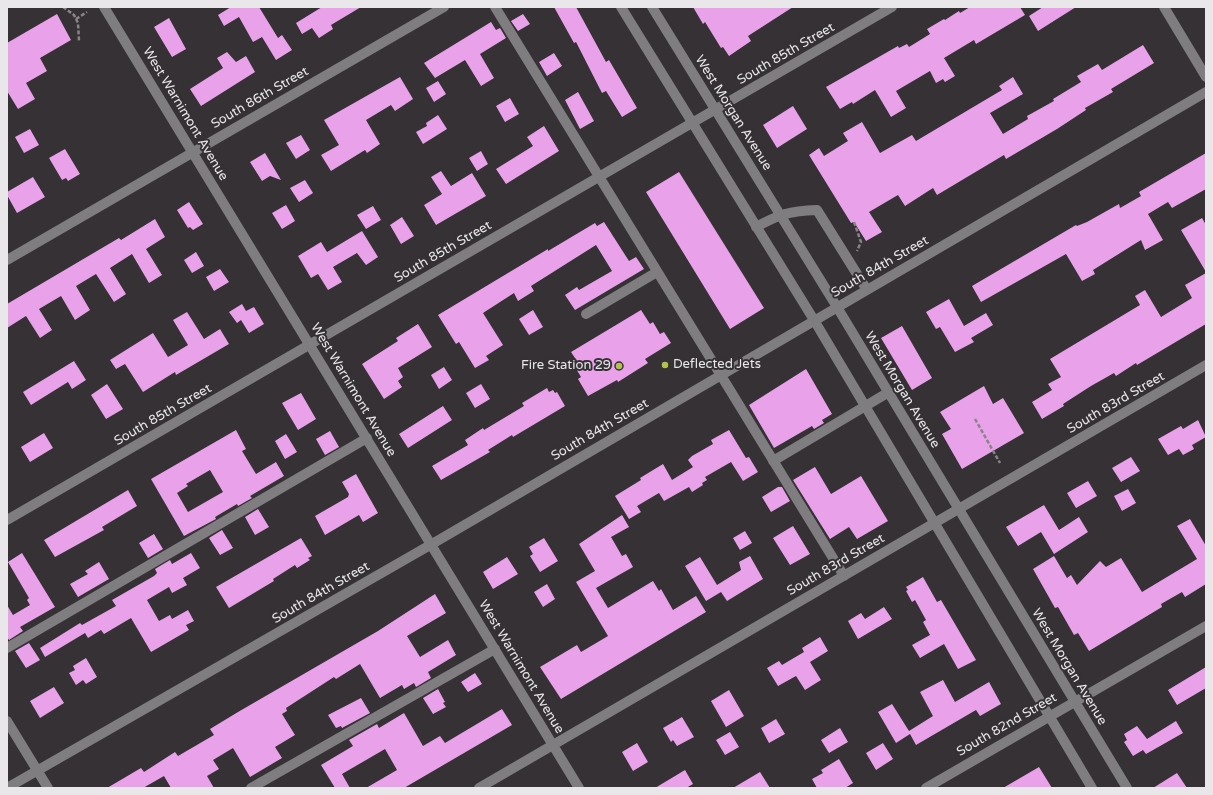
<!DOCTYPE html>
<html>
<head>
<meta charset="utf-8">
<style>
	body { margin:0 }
	#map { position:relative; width:1213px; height:795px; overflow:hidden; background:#353135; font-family:"Varela Round",sans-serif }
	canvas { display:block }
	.frame { position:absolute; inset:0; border:8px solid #e9e7e9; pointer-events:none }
</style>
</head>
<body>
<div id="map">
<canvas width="1213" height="795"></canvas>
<div class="frame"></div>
</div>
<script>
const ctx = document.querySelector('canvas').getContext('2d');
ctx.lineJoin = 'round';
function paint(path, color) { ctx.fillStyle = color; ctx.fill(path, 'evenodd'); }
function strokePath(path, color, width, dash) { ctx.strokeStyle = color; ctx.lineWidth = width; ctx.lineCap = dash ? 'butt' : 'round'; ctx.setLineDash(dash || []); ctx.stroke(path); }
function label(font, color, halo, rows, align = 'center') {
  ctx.font = font + ' "Varela Round",sans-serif'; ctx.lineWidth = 4; ctx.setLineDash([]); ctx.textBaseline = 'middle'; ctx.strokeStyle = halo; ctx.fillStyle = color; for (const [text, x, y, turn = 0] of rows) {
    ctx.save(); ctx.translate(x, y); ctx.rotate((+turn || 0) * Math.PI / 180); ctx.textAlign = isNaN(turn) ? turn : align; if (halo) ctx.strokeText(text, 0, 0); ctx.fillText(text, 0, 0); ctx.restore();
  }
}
const building = new Path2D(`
	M231,7H259L278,38L282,35L292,50L276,60L262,37L253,42L239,17L224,26L218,15Z
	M322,7H361L331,25L333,29L319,38L312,28L302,34L296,23Z
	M554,7H576L606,62L609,60L637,108L622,117L606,91L602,93L576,42L574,43Z
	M693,7H793L748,36L751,41L729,56L723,47L721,48L705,22L703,24Z
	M970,7H1020L1025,15L976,44L974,40L944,58L955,76L945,82L943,79L936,83L930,71L896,91L906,108L891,117L875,90L853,104L852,102L840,109L826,87L898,46L899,48L907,44L909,47L930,34L927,29L944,19L945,20L959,11L960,13Z
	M1043,7H1076L1038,31L1029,16Z
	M57,14L71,40L40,58L47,71L26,83L35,99L18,109L7,91V43Z
	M523,14L530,24L518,31L511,21Z
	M169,18L186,49L172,57L154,27Z
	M491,22L496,30L500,28L506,38L480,54L494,78L481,86L465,60L435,78L424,63Z
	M1143,45L1154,63L1111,89L1113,92L1085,108L1086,110L1057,129L1006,159L1004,155L937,195L933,188L905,206L898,195L869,212L882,232L866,241L854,222L851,223L809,155L819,148L824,156L848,141L843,133L862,122L880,153L912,135L916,141L1002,90L999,86L1013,77L1023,94L990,113L1003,134L1028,119L1027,116L1054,101L1053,99L1081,82L1077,76L1098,64L1102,70Z
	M227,52L236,62L246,56L255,72L201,106L190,89L223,68L217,58Z
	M554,53L562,66L547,76L539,62Z
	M400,77L413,99L395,111L391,105L366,120L380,144L367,153L365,150L331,171L321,155L339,145L324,120Z
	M438,81L446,94L434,102L426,88Z
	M578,92L594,121L580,129L565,100Z
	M510,98L519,114L505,122L496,106Z
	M793,106L807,129L777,148L763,125Z
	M438,115L447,129L423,144L416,132L427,126L426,123Z
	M544,126L559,151L506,184L496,169L533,146L527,137Z
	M30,129L39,145L24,153L15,137Z
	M301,135L310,150L296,159L286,143Z
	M65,149L80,174L68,181L66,178L62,180L49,158Z
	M481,151L488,164L477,171L469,158Z
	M265,153L281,180L270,176L262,181L250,162Z
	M1206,153V189L1172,208L1168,202L1148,214L1163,240L1145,250L1141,240L1093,270L1095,274L1082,281L1066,254L981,302L972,286L1076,225L1077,226L1087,222L1119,204L1120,208L1141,196L1139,192Z
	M441,171L451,186L472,173L486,196L436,225L424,205L442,194L431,177Z
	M679,172L764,308L730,329L646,192Z
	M33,177L45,197L17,213L7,195V192Z
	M305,180L313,193L299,202L290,188Z
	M189,202L203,224L193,230L190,227L188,228L177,210Z
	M286,205L295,221L282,229L272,213Z
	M373,206L381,220L366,229L357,215Z
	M402,217L414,236L401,244L390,225Z
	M1202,218L1206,225V272L1181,230Z
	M155,219L165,237L146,249L162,275L149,283L132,254L110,268L126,294L114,302L96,274L76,286L90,310L75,320L61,296L39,309L52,330L40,338L26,316L7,328V304L119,238L121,240Z
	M604,222L629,261L636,257L644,269L575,310L565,295L577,287L579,290L612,271L596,245L531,286L534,291L518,301L514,293L483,313L503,345L486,356L489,360L475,368L459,342L456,344L438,315L548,249V251L595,223L597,226Z
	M362,231L378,257L366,265L357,253L333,267L342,282L328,290L318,274L311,278L298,256L321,242L327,252Z
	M196,252L204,266L192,273L184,260Z
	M220,269L229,282L214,291L206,277Z
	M1206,273V324L1137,365L1136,363L1116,376L1114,373L1091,386L1063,404L1064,406L1042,419L1032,402L1052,390L1048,384L1061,377L1050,359L1140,305L1135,296L1145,290L1161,317L1192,298L1185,285Z
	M949,299L964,326L986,313L993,325L971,338L974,342L955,352L940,327L936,329L926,312Z
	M242,304L246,311L254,307L264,324L249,333L241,320L237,323L229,312Z
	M533,310L543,327L529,335L519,319Z
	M641,310L650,324L653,322L660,334L664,332L671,343L645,359L648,363L618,382L617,380L588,396L578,379L581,377L575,367L579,364L571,352Z
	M187,312L204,339L220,329L229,344L176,375L175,372L143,392L125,364L116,369L110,360L153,333L168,357L188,345L173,320Z
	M418,324L432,347L398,368L403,377L398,381L402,387L384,399L362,364L398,341L396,338Z
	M902,326L932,378L912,390L881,338Z
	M74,361L86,380L72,389L68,382L31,405L23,392Z
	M444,367L452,380L439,389L431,375Z
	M806,369L832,414L822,420L824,423L814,429L812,426L774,448L749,405Z
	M107,384L123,409L106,419L91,395Z
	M481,384L490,399L475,408L466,393Z
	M984,386L993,404L1003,398L1024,433L962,469L942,434L951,429L940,412Z
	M547,388L549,392L553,390L555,393L557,392L565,406L513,437L512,435L488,450L490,452L441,480L432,466L468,445L465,440L483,428L484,430L524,406L522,403Z
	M301,393L316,419L298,430L282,403Z
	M443,406L452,420L408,448L399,434Z
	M1198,420L1206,437L1192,445L1194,449L1183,455L1179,449L1168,455L1158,439L1181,426L1183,429Z
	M236,430L246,449L242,451L256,474L276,462L284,476L250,496L252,498L238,506L237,504L215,517L216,519L184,536L151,479ZM210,470L223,492L188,512L177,493L188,486L186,484Z
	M729,430L746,458L749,457L758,472L743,481L731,462L705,477L707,480L702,483L703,485L692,492L689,487L664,501L659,493L637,506L641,512L629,519L615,496L641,480L640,478L663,464L672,480L693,467L688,460L692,456L713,444L711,440Z
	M330,431L339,447L325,455L316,439Z
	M44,433L53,448L30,462L21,447Z
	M286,434L297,452L285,459L275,441Z
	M1131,457L1140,471L1121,482L1112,468Z
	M815,467L831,494L861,476L888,521L857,539L849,527L830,539L793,480Z
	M356,474L378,513L363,522L359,515L325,535L315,516L348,497L349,494L342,482Z
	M1088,481L1097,496L1076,508L1067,493Z
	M778,487H782L790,501L771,512L762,497Z
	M1128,489L1136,503L1122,511L1114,496Z
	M128,490L137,506L102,527L104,530L55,557L44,540Z
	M1044,505L1059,530L1079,517L1088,532L1054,554L1041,532L1018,546L1006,527Z
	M258,509L269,527L255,535L245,517Z
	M622,515L629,527L611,537L622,556L626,554L633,567L596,588L608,608L653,581L659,591L661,589L673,610L696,596L706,612L561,699L540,667L577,645L581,652L608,636L576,582L595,571L579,544Z
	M1190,519L1206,546V584L1185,597L1182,592L1161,604L1162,607L1089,651L1078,633L1074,635L1058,607L1055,608L1033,569L1054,556L1067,578L1071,575L1077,585L1100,561L1106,567L1121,558L1142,592L1197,559L1177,526Z
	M793,526L810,554L790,565L773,538Z
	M222,530L233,548L220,555L209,538Z
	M745,531L752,543L740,550L733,538Z
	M154,534L163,549L148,558L139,543Z
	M301,538L312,556L308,558L310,560L297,568L295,565L273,579L274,581L229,608L216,587Z
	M544,538L558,561L540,572L530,556L533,554L529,547Z
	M22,553L55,607L20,627L23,631L9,640L7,637V605L13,615L30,605L27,600L29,598L8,562Z
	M191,553L200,568L183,578L187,585L172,593L169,587L147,600L159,621L170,615L172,619L188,610L194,621L186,625L189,630L151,652L131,618L104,634L101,630L88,638L85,633L45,657L40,648L80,623L82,625L116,606L112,600L154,576L157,573L155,569L170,560L172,564Z
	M750,556L763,579L727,601L721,592L706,601L685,566L700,557L717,585L741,570L739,562Z
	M507,557L518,574L493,589L483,572Z
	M99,562L109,579L78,597L70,584L88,574L85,571Z
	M923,577L937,602L941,600L976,660L958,669L944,644L920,658L912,645L930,635L923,622L926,620L915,600L912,602L906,591L908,590L906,587Z
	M547,584L555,599L543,607L534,592Z
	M435,594L446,613L407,636L420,657L448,640L456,655L428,672L431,678L416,687L414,683L404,689L402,685L380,698L360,664L336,679L334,677L286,708L287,711L282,714L295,735L275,747L282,758L250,777L233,748L213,760L219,769L207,776L214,788H171L164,776L143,788H107L141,768L144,772L175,752L178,756L214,735L210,729L238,712L378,631Z
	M884,607L892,619L858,639L848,621L861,613L865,619Z
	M820,637L828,651L810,662L821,680L805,690L796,676L778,686L767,668L779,661L782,665L804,652L802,648Z
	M29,643L40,660L26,668L15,651Z
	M86,658L97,677L86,684L83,680L76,685L69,673L75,670L73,666Z
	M1206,667V688L1177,705L1168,690Z
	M475,673L482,684L468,692L461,682Z
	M943,680L955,702L989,682L1001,704L980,716L976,710L916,745L910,734L896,743L878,712L892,704L909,731L933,716L920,692Z
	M54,687L64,703L40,718L30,701Z
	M438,689L445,702L443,703L446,707L433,714L423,698Z
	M729,690L744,716L726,727L711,701Z
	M361,698L370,713L342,728L341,726L336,728L328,715Z
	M502,709L512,725L404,788H366L397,770L385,749L342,774L350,788H335L321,765L353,746L349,740L377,724L379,728L404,713L423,746L440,736L445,743Z
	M682,717L694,737L677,746L673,740L671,742L663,728Z
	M776,719L785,734L769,743L761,728Z
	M1176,721L1183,733L1146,754L1143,750L1133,756L1124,742L1127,740L1124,734L1137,726L1147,739Z
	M840,728L848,742L829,753L821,740Z
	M730,732L739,747L725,755L716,740Z
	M637,743L648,762L633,771L622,752Z
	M883,743L893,759L876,770L866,753Z
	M839,759L853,783L845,788H817L812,779L823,773L821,770Z
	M1039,767L1052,788H1003Z
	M685,770L693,784L686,788H655Z
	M760,772L770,788H733Z
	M1177,773L1187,788H1153Z`);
const path = new Path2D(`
	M63,7L74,15L78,23L79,41
	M76,19L87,12
	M854,222L861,242L857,251
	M975,419L1000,463`);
const minor = new Path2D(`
	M104,7L579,788
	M495,7L844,576
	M621,7L814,320L1092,788
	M652,7L837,307L1127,788
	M1164,7L1206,77
	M756,227C780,214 789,211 817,210L867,290
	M7,260L444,7
	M586,314L657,272
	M773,461L889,392
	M7,520L892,7
	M7,648L367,438
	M7,721L48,788
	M7,788L432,544L1206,92
	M251,788L495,649
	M479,788L1206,365
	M926,788L1206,626`);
const markers = [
	[665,365,4,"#b3c24b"],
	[619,366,4,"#b3c24b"]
];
const streetNames = [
	["South 85th Street",786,54,-30],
	["South 86th Street",260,98,-30],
	["West Morgan Avenue",733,113,58],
	["West Warnimont Avenue",185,114,59],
	["South 85th Street",443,252,-30],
	["South 84th Street",880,267,-30],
	["West Warnimont Avenue",353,390,59],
	["West Morgan Avenue",902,390,59],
	["South 83rd Street",1116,403,-30],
	["South 85th Street",163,415,-30],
	["South 84th Street",600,430,-30],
	["South 83rd Street",836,565,-30],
	["South 84th Street",321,593,-30],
	["West Warnimont Avenue",521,667,59],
	["West Morgan Avenue",1069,667,59],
	["South 82nd Street",1007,725,-30]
];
const poiNames = [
	["Deflected Jets",673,365],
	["Fire Station 29",611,366,"right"]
];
paint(building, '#e9a1ea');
strokePath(path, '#888588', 2.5, [4, 2]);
strokePath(minor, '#7f7d7f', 10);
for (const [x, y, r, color] of markers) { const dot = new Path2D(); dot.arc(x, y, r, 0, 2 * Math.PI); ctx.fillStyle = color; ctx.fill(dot); strokePath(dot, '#353135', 1.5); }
label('13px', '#e9e7e9', '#353135', streetNames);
label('13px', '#e9e7e9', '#353135', poiNames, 'left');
</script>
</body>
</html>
